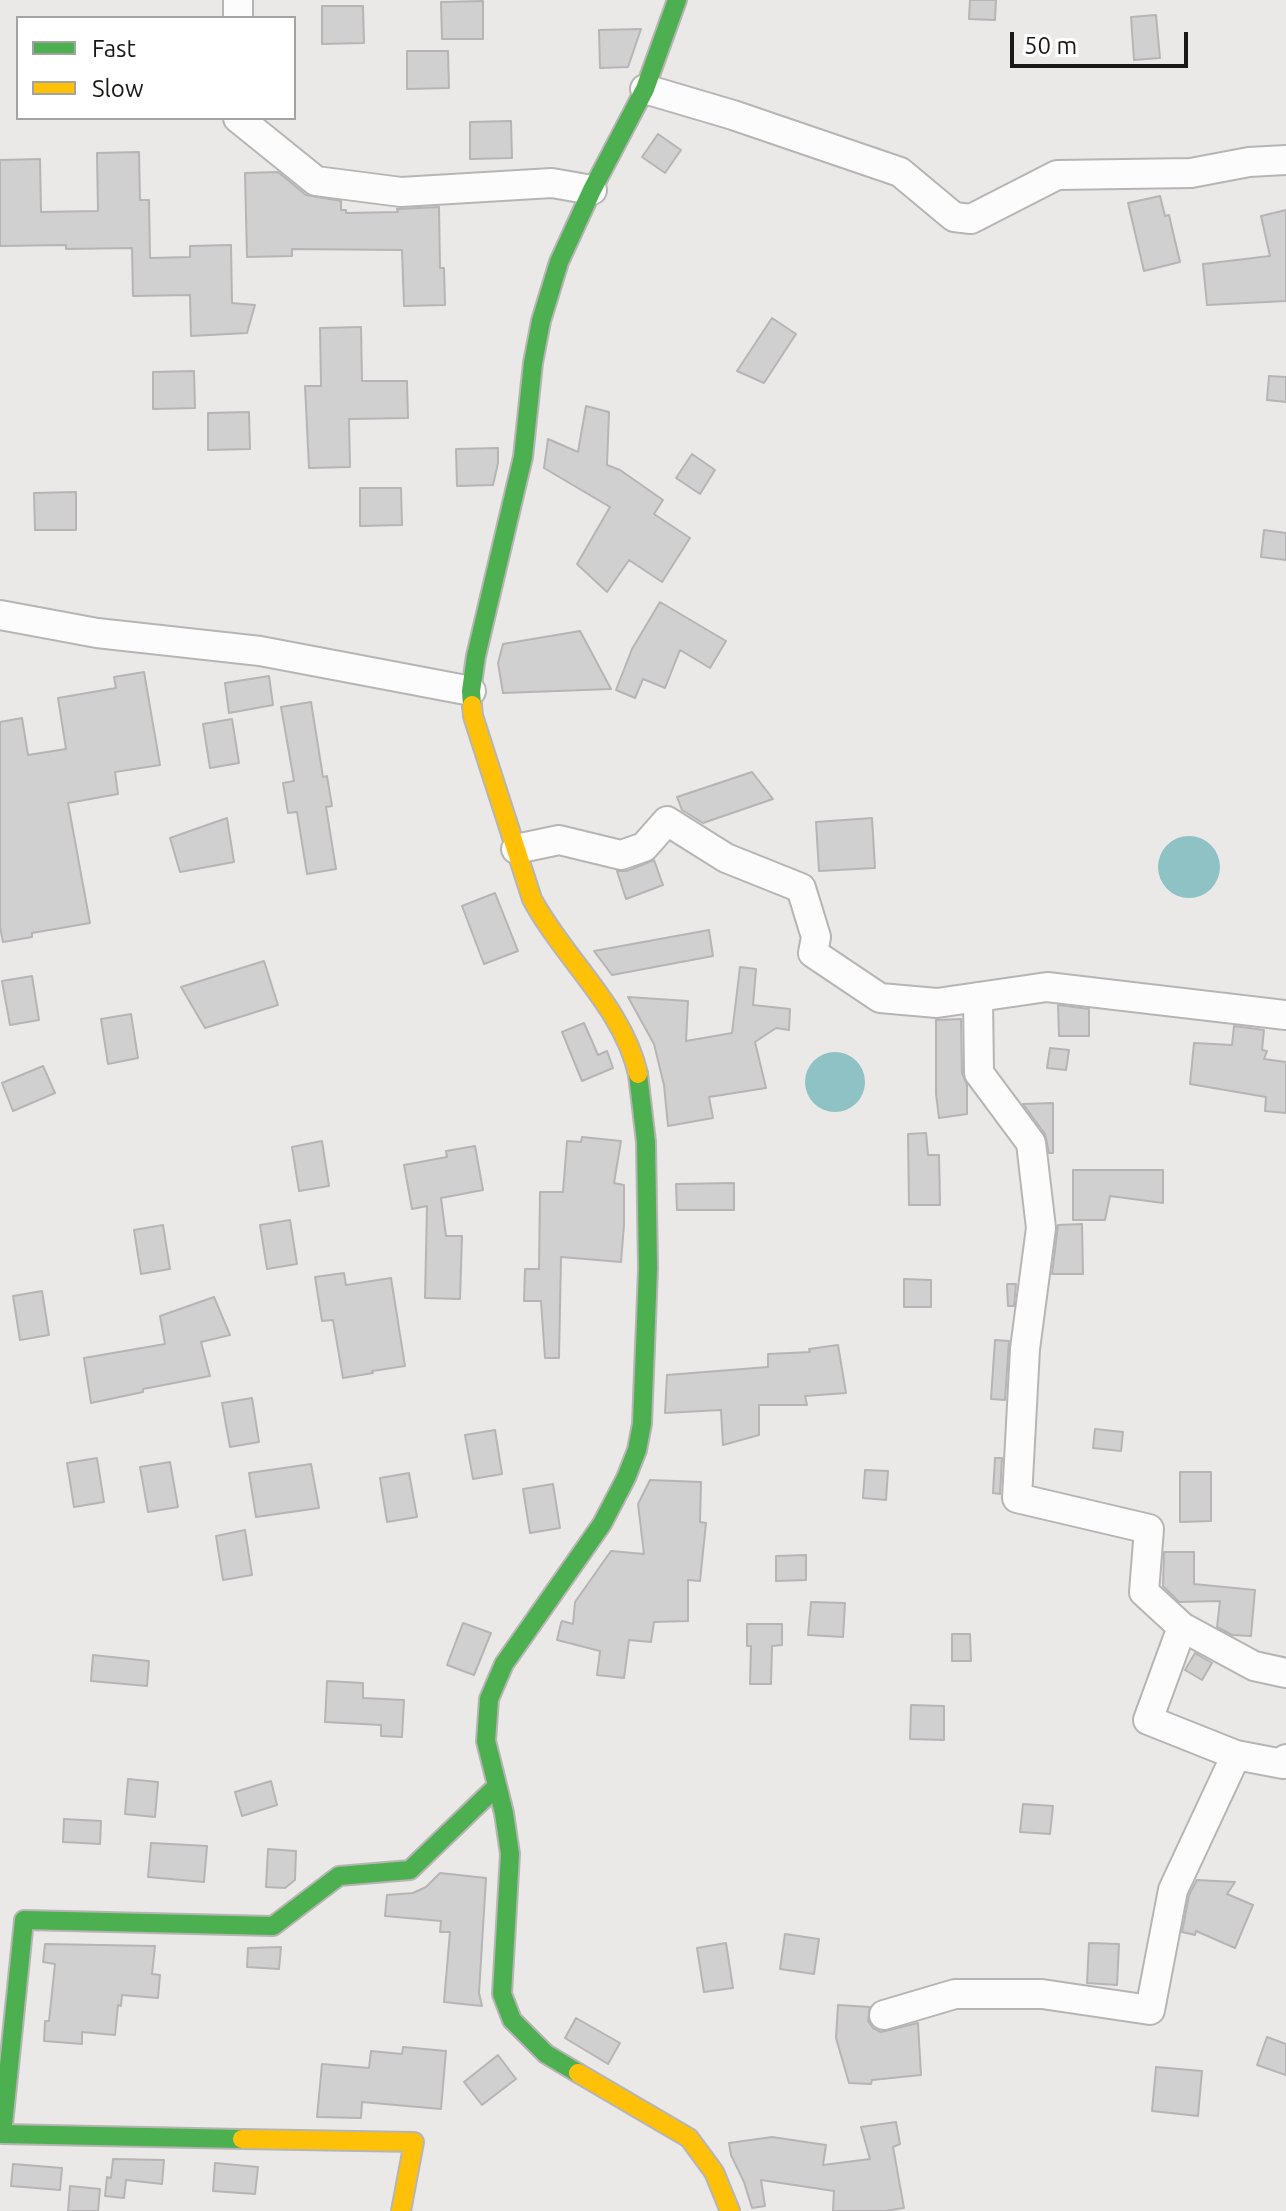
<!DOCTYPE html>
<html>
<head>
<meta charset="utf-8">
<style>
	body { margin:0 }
	#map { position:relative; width:1286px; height:2211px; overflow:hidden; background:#ebe9e8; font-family:Ubuntu,sans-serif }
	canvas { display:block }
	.legend { position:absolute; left:16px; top:16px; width:280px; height:104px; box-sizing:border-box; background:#fff; border:2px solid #a3a3a2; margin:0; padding:10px 14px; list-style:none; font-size:24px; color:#191817 }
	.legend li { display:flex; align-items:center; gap:16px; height:40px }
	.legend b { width:40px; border:2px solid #a3a3a2 }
	.scale { position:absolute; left:1010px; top:32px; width:178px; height:36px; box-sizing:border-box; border:4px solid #191817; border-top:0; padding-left:10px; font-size:24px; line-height:28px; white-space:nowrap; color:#191817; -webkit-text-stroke:6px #fff; paint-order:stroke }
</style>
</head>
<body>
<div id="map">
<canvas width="1286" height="2211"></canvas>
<ul class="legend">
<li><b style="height:10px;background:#4caf50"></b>Fast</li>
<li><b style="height:10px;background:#ffc107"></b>Slow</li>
</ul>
<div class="scale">50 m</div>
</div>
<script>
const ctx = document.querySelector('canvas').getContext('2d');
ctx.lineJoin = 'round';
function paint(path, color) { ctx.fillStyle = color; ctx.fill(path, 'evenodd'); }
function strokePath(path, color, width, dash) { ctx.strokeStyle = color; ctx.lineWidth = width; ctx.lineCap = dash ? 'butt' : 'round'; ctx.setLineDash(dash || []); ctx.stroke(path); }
const water = new Path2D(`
	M1158 867a31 31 0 1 1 62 0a31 31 0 1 1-62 0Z
	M805 1082a30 30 0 1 1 60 0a30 30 0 1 1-60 0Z`);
const building = new Path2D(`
	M970,0H996L995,20L969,19Z
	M483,1V39H442L441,2Z
	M322,6H363L364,43L322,44Z
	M1156,15L1160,58L1134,60L1131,17Z
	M641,29L628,67L600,68L599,30Z
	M407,51H448L449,88L407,89Z
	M511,121L512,158L470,159V122Z
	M658,134L681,150L665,173L642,157Z
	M139,152L140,200H149L150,258L190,257V246L231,245L232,303L255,305L247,333L191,336L190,295L133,296L132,248L66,249V245L0,246V160L40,159L41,212L98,211L97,153Z
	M278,172L306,195L341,201V210H346V213L398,212L397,209L439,207L440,268H444L445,305L404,306L402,250L292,249V256L247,257L245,173Z
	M1160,196L1165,216L1169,215L1180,262L1144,271L1128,203Z
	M1286,210V301L1207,305L1203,264L1270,256L1261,216Z
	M772,318L796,334L764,383L737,371Z
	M361,327L362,381H407L408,418L349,419L350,467L309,468L305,386H321L320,328Z
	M194,371L195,408L153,409V372Z
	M1269,376L1286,377V402L1267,400Z
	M586,406L609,412L607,465L620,470L663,500L654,514L690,538L662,582L629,560L607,592L577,564L610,507L544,468L548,439L578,452Z
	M249,412L250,449L208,450V413Z
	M498,448V463L493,485L457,486L456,449Z
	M692,454L715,470L700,494L676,478Z
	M360,488H401L402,525L360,526Z
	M76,492V530H35L34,493Z
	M1264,530L1286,533V560L1261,557Z
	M660,602L726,641L710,668L680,650L665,688L643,679L635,698L616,690L632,649Z
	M580,631L611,689L503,693L498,663L503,644Z
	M144,672L160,765L115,772L118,794L68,803L90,923L32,933V937L3,942L0,927V722L22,718L28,755L66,749L58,698L116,688L114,677Z
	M269,676L273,705L229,713L225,683Z
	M311,702L323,777L327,776L332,806L326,807L336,869L307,874L297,812L288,813L283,783L294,781L281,707Z
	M232,719L239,763L210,768L203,724Z
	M752,772L773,799L703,823L682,810L677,797Z
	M227,818L234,862L180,872L170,838Z
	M872,818L875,868L819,871L816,822Z
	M654,860L663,885L626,899L617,871H627Z
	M495,893L518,951L484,964L462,906Z
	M709,930L713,956L612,975L594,951Z
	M264,961L278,1005L205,1028L181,987Z
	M740,967L756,969L753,1005L790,1009L789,1030L776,1028L755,1042L766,1088L709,1097L713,1118L668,1126L664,1085L654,1044L628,997L688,1001L686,1041L732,1033Z
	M32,976L39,1020L10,1025L2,981Z
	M1058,1005L1089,1009V1036H1059Z
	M131,1014L138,1058L108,1064L101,1019Z
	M961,1019L962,1073L967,1085V1114L939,1118L936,1094V1020Z
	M584,1023L598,1055L607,1051L613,1068L582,1081L562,1032Z
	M1234,1026L1264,1030L1262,1050L1267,1051L1264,1059L1286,1062V1113L1265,1111L1266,1097L1190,1084L1194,1043L1232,1045Z
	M1050,1048L1069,1050L1066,1070L1047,1068Z
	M43,1066L55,1093L13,1111L2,1083Z
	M1053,1103V1153H1049L1045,1134L1023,1104Z
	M926,1133L928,1155H939L940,1205H909L908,1134Z
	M582,1137L621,1141L614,1183L624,1185V1225L621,1262L561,1257L559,1358H545L541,1301H524L525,1269H539L540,1192H563L567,1141L581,1142Z
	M322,1141L329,1186L299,1191L292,1147Z
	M475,1146L483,1190L441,1198L446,1236H462L460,1299L425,1298L427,1206L412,1209L404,1165L447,1157L446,1151Z
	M1073,1170H1163V1203L1110,1196L1105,1220H1073Z
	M734,1183V1210H677L676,1184Z
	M290,1220L297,1264L267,1269L260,1225Z
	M1082,1224L1083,1274H1052L1058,1225Z
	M163,1225L170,1269L141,1274L134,1230Z
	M344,1273L346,1285L391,1278L405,1366L372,1371L373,1373L343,1378L333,1320L322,1321L315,1277Z
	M904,1279L931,1280V1307H904Z
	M1007,1284H1016L1014,1306H1008Z
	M42,1291L49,1335L20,1340L13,1296Z
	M214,1297L230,1335L201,1342L210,1376L143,1389V1392L91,1403L84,1358L165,1344L160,1316Z
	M995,1340L1009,1341L1005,1400L991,1399Z
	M838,1345L846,1393L805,1396L807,1405H759V1435L723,1445L721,1410L665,1413L667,1375L768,1367V1354L810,1352L809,1349Z
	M252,1398L259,1442L230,1447L222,1403Z
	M1095,1429L1123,1432L1121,1451L1093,1448Z
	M495,1430L502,1474L473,1479L465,1435Z
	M97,1458L104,1502L74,1507L67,1463Z
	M995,1458H1002L1000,1494L993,1493Z
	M170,1462L178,1507L148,1512L140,1467Z
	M311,1464L319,1508L256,1517L249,1473Z
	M865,1470L888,1471L886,1500L863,1498Z
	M1180,1472H1211V1521L1180,1522Z
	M409,1473L417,1517L387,1522L380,1478Z
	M650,1480L701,1482L700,1522L706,1523L700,1581L688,1580V1621L654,1622L651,1642L629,1640L624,1678L597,1675L600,1651L557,1640L561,1623L562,1621L573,1624L575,1602L611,1551L644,1554L638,1504Z
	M553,1484L560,1528L530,1533L523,1489Z
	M245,1530L252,1575L223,1580L216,1536Z
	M1164,1552H1194V1584L1255,1590L1251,1636L1232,1635L1217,1627L1220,1601L1179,1602L1163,1586Z
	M806,1555V1580L776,1581V1556Z
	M811,1602L845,1603L843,1637L808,1635Z
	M463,1623L491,1633L474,1675L447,1665Z
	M747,1624H782V1645L772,1646L771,1684H750L751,1646H747Z
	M952,1634H970L971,1661H952Z
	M1195,1653L1212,1663L1202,1680L1185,1670Z
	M93,1655L149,1661L147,1686L91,1681Z
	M327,1681L363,1683V1698L404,1700L402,1737L381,1736V1725L325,1722Z
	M911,1705L944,1706V1740L910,1739Z
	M128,1779L158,1782L155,1817L125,1814Z
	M271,1781L277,1805L242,1816L235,1792Z
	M1023,1804L1053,1806L1050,1834L1020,1832Z
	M64,1819L101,1821L100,1844L63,1842Z
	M151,1843L207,1846L204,1882L148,1877Z
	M268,1849L296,1851L295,1880L285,1888L266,1887Z
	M440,1873L486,1878L479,1993L482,2006L444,2002L450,1932H440L441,1921L385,1916L387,1895L413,1893L426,1887Z
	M1197,1880L1235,1882L1227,1894L1253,1905L1235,1948L1196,1931L1195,1935L1182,1932L1189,1895Z
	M785,1934L819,1939L814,1974L780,1969Z
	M726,1943L733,1988L704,1992L697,1948Z
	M1089,1943L1119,1944L1117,1985L1087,1983Z
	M45,1944L155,1946L152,1974L160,1975L158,1998L122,1995L121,2006L118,2005L115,2035L82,2032V2044L44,2041L45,2021H49L55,1964L43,1962Z
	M281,1947L279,1969L247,1967L248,1948Z
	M838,2005L870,2007L868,2021L873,2028L881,2032L918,2023L921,2075L872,2080L871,2084L849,2083L836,2038Z
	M576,2018L620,2043L608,2064L565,2038Z
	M1267,2037L1286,2044V2075L1257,2065Z
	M403,2047L446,2051L441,2109L362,2102L361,2118L317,2117L322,2064L369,2068L371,2051L402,2054Z
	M498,2055L516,2079L482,2105L464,2082Z
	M1156,2067L1202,2071L1198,2116L1152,2111Z
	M896,2122L900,2144L893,2147L904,2208L885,2211H833L834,2191L761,2180L765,2206L752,2208L744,2182L731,2155L729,2143L772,2137L826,2145L823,2165L870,2159L861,2127Z
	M113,2159L164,2160L162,2184L126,2180L124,2198L105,2196L107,2177L111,2178Z
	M215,2163L258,2167L255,2194L213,2191Z
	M13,2164L62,2168L60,2190L11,2186Z
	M70,2186L100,2189L98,2211H68Z`);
const street = new Path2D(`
	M238,18V0
	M645,89L733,115L900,172L954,217L971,219L1057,175L1191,173L1249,162L1286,160
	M238,118L316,181L401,192L552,183L592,190
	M0,615L97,633L260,651L471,691
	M516,849L559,840L621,855L644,847L667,821L726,858L801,888L816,937L813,953L880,998L937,1003L1047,987L1286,1015
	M978,997L979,1073L1031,1143L1041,1228L1025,1349L1017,1498L1149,1529L1144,1592L1182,1627L1148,1720L1236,1755L1283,1764L1286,1759
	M1182,1627L1254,1666L1286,1673
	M884,2015L955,1994H1042L1150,2010L1173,1890L1236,1755`);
const fast = new Path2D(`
	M472,705L471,691L476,656L523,457L533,363L541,321L559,262L592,190L645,89L677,0
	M578,2073L546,2054L512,2020L502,1994L510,1854L504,1813L486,1741L489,1699L504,1664L602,1524L626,1478L637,1450L642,1424L648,1269L646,1142L638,1074
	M242,2139L2,2134L24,1920L273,1926L339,1876L410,1870L496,1787`);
const slow = new Path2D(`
	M472,705L473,716L532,899C564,959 623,1007 638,1074
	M578,2073L689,2138L714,2172L730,2211
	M242,2139L414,2142L401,2211`);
paint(water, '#8fc2c4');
paint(building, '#d1d0d0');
strokePath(building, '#b6b4b4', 2);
strokePath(street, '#b6b5b4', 32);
strokePath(fast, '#b6b5b4', 22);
strokePath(slow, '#b6b5b4', 22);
strokePath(street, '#fcfcfc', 28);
strokePath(fast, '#4caf50', 18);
strokePath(slow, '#ffc107', 18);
</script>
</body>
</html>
